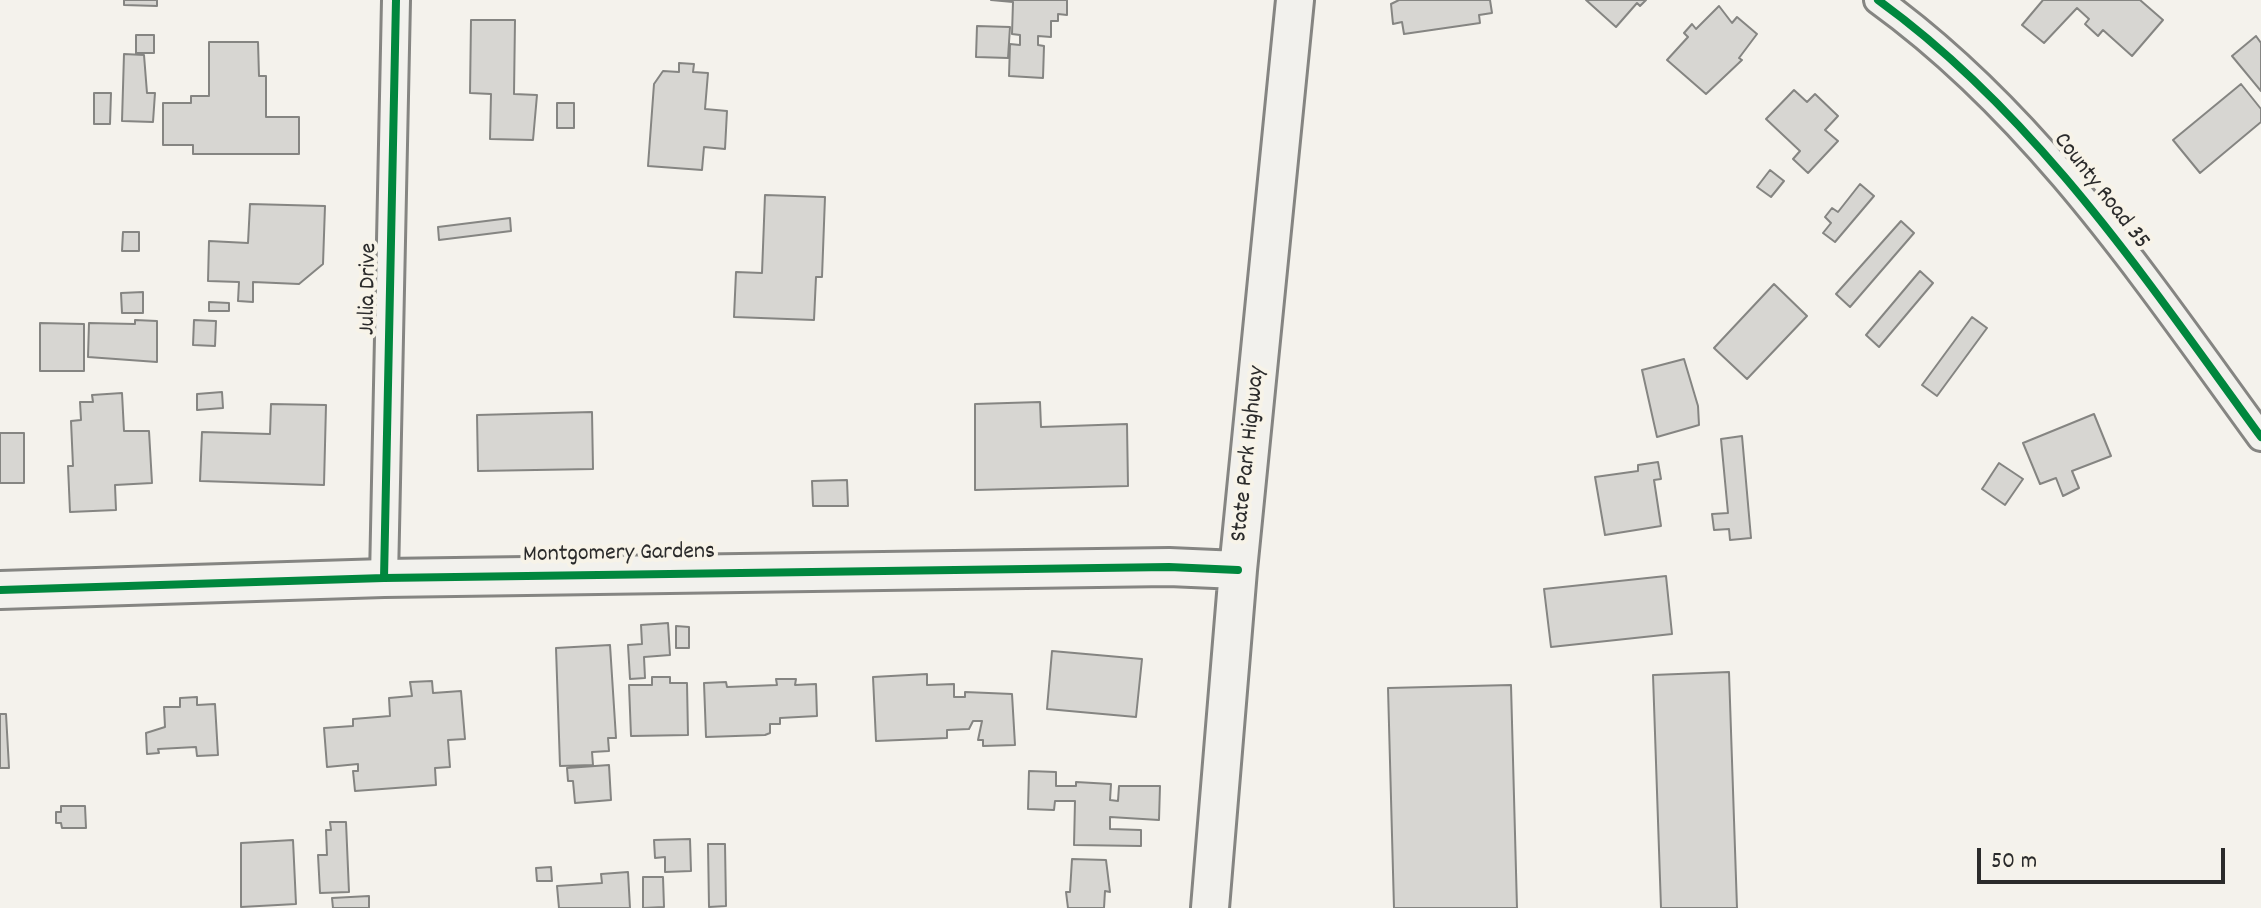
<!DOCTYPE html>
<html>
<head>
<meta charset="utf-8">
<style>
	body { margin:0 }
	#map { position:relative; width:2261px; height:908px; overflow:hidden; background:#f4f2ec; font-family:Dekko,sans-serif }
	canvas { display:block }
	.scale { position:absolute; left:1977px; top:848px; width:248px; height:36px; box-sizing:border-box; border:4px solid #2b2b2b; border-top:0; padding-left:10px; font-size:24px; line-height:28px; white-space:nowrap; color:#2b2b2b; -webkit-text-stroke:6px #f7f3e8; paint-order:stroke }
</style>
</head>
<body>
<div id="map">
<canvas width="2261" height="908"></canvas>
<div class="scale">50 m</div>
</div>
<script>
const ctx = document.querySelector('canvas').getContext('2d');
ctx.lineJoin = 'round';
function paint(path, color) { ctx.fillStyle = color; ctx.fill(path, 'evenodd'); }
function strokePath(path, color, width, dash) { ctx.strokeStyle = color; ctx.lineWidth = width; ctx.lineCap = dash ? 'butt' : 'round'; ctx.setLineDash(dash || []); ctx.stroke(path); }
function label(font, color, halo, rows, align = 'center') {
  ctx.font = font + ' Dekko,sans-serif'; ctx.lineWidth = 8; ctx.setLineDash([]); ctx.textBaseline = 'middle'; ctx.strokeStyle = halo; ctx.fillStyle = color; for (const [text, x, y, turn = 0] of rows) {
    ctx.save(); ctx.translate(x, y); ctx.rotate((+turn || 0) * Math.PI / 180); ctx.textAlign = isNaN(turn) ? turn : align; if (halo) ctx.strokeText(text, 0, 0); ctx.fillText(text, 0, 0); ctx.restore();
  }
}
const building = new Path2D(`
	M124,0H157V6L124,5Z
	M991,0H1067V15L1058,14V21H1051V37L1038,36V45L1044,46L1043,78L1009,76L1010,44L1020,45V35L1012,34L1013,2Z
	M1399,0H1490L1492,13L1479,15L1480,23L1404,34L1402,22L1393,24L1391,4Z
	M1586,0H1646L1640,6L1637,3L1616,27Z
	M2043,0H2140L2163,20L2132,56L2103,30L2098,36L2085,24L2089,19L2077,8L2044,43L2022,25Z
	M1719,6L1732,23L1737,17L1757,34L1739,58L1742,60L1706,94L1667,60L1688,37L1684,33L1692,24L1696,29Z
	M471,20H515L514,94L537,95L533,140L490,139L491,94L470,93Z
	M977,26L1010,27L1008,58L976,57Z
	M136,35H154V53H136Z
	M2256,36L2261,43V91L2232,56Z
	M209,42H258L259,76H266V117H299V154H193V145H163V103H191V96H209Z
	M124,54L144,55L147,93H155L153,122L122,121Z
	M679,63L694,64L693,72L708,73L705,109L727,111L725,149L704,147L702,170L648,166L654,84L663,71L679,72Z
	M2241,84L2261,109V122L2200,173L2173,140Z
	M1794,90L1807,102L1815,94L1838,116L1825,130L1838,141L1808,173L1793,159L1800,151L1766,119Z
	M94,93H111L110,124H94Z
	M557,103H574V128H557Z
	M1770,170L1784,181L1771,197L1757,187Z
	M1860,184L1874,196L1835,242L1823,233L1831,223L1825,217L1832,208L1838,212Z
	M765,195L825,197L822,277H816L814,320L734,317L736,272L762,273Z
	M250,204L325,206L323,264L299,284L253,282V302L238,301L239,282L208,281L209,241L248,243Z
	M510,218L511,231L439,240L438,227Z
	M1901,221L1914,233L1850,307L1836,294Z
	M123,232H139V251H122Z
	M1920,271L1933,283L1879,347L1866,335Z
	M1774,284L1807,316L1747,379L1714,348Z
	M143,292V313H122L121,293Z
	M209,302L229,303V311H209Z
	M1972,317L1987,328L1937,396L1922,385Z
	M135,320L157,321V362L88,357L89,323L135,324Z
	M194,320L216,321L215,346L193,345Z
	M40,323L84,324V371H40Z
	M1684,359L1698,406L1699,425L1657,437L1642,370Z
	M222,392L223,408L197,410V394Z
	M122,393L124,431H149L152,483L115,485L116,510L70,512L68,466H73L71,421L81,420L80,402H93L92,395Z
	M1040,402L1041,427L1127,424L1128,486L975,490V404Z
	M271,404L326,405L324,485L200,481L202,432L270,434Z
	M592,412L593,469L478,471L477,415Z
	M2094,414L2111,456L2072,471L2079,488L2063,496L2056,478L2040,484L2023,443Z
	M0,433H24V483H0Z
	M1742,436L1751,538L1730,540L1729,529L1714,530L1712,514L1728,513L1721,439Z
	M1658,462L1661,479L1654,480L1661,526L1605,535L1595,477L1638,471V465Z
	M1999,463L2023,479L2005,505L1982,489Z
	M847,480L848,506H813L812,481Z
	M1666,576L1672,634L1551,647L1544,589Z
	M668,623L670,655L644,657L645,678L630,679L628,645L642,644L641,625Z
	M676,626L689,627V648H676Z
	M610,645L616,738H608L609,751L592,752L593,765L560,766L556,648Z
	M1052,651L1142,659L1136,717L1047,709Z
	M1729,672L1737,908H1661L1653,675Z
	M927,674V685L954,684V697H965V692L1012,694L1015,745L983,746V740H978L982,721H973L969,729L947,730V738L876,741L873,677Z
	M652,677H670V683H687L688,735L631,736L629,685H652Z
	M776,679H796L795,685L816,684L817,716L780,718V724H770V733L765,735L706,737L704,683L726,682L727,687L777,685Z
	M432,681L433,693L461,691L465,739L448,740L450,767L435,768L436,785L355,791L353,771H358V764L327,767L324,728L353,726V719L390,716L389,698L412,696L410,682Z
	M1511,685L1517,908H1394L1388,688Z
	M197,697V705L215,704L218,755L197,756L196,747L158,749L159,753L147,754L146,733L165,727L164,707H180V698Z
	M0,714H6L9,768H0Z
	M609,765L611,800L575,803L573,781H568L567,768Z
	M1029,771L1056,772V786H1076V782L1111,784L1110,800L1118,801L1119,786H1160L1159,820L1110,817V829L1141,830V846L1074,845L1075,801H1055L1054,810L1028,809Z
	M61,806H85L86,828H62L61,823H56V812H61Z
	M330,822H346L349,892L320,893L318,855H327L326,830H331Z
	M690,839L691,871L665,872V857L655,858L654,840Z
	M293,840L296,904L241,907V843Z
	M708,844H725L726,906L709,907Z
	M1072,859L1106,860L1110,892L1105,891L1104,908H1068L1066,892H1070Z
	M551,867L552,881H537L536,868Z
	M628,872L630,908H559L557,886L602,883L601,874Z
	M643,877H663L664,907L643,908Z
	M369,896V908H333L332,898Z`);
const street = new Path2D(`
	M1878,0C2037,115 2147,281 2261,437
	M384,578L396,0`);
const secondary = new Path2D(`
	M0,590L384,578L1169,567L1238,570
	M1210,908L1238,570L1295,0`);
const cycleway = new Path2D(`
	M1878,0C2037,115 2147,281 2261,437
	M384,578L396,0
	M0,590L384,578L1169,567L1238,570`);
const streetNames = [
	["County Road 35",2100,192,52],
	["Julia Drive",370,289,-89],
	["State Park Highway",1250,454,-84],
	["Montgomery Gardens",619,555,-1]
];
paint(building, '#d7d6d2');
strokePath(building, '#858582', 2);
strokePath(street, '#858582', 32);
strokePath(secondary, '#858582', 42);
strokePath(street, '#f2f1ed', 26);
strokePath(secondary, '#f2f1ed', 36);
strokePath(cycleway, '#00873e', 8);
label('24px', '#2b2b2b', '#f7f3e8', streetNames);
</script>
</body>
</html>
